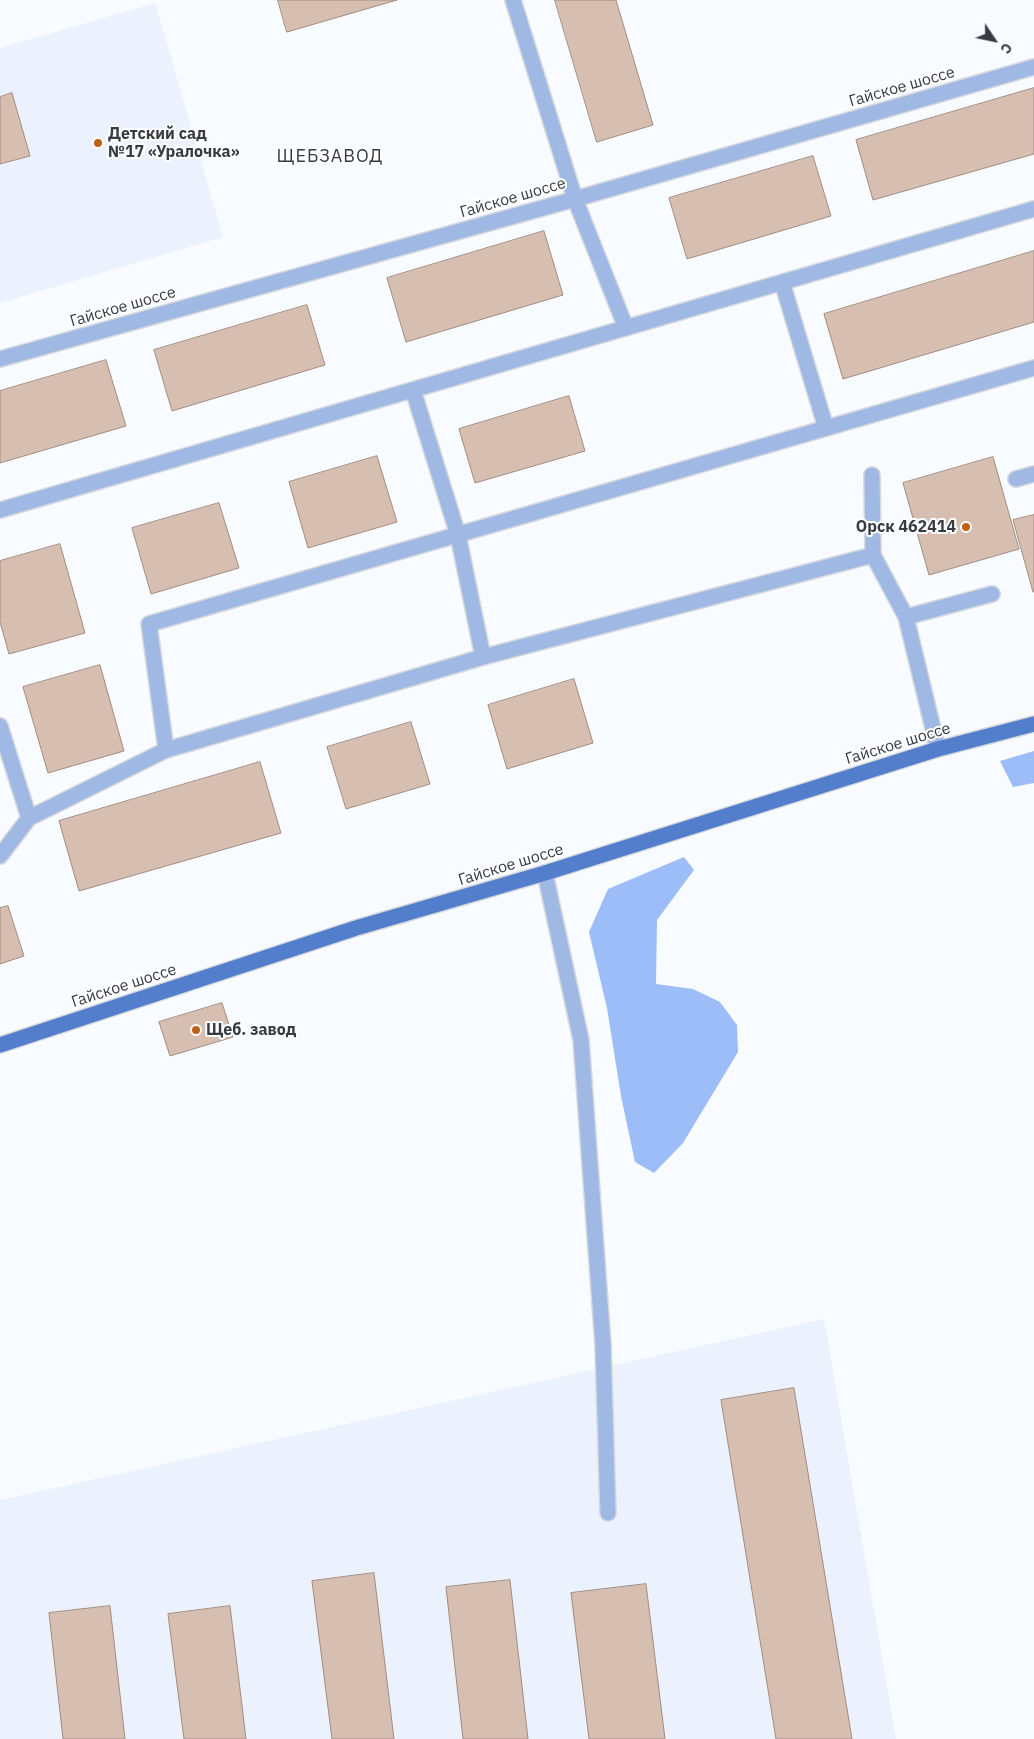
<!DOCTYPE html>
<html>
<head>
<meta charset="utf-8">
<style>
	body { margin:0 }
	#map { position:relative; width:1034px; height:1739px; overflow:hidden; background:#f8fbff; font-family:"IBM Plex Sans",sans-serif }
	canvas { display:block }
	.north { position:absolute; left:969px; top:15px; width:50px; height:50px; -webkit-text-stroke:4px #fff; paint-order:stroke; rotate:124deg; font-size:14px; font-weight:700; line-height:20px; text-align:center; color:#373c44 }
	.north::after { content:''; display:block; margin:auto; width:18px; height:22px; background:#373c44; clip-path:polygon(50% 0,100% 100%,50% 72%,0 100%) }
</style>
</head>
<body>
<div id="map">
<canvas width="1034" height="1739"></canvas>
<div class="north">С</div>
</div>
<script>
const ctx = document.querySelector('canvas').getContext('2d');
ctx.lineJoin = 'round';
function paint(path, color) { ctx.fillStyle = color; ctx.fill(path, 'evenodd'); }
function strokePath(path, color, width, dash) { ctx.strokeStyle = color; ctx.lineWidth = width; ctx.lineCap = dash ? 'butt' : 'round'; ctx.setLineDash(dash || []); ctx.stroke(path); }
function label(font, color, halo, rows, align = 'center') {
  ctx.font = font + ' "IBM Plex Sans",sans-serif'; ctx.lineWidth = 4; ctx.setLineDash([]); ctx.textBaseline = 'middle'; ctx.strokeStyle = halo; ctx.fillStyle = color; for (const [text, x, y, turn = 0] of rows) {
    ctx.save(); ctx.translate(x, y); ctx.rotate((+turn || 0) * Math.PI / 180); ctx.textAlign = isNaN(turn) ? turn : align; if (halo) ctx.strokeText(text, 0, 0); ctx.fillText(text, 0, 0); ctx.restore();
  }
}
const built = new Path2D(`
	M155,3L223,237L0,303V48Z
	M824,1319L896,1739H0V1500Z`);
const forest = new Path2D(`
	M1034,751V783L1013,787L1000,761Z
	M684,857L694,870L657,920L656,984L693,989L720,1002L737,1025L738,1052L683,1143L654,1173L635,1162L621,1096L607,1008L589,932L608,889Z`);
const building = new Path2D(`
	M278,0H397L287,32Z
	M555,0H616L653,125L597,142Z
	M1034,88V154L873,200L856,140Z
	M12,93L30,156L0,164V97Z
	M813,156L831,216L687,259L669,198Z
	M544,231L563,295L406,342L387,278Z
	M1034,251V322L843,379L824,314Z
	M307,305L325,365L172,411L154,350Z
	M106,360L126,426L0,463V391Z
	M569,396L585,451L475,483L459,429Z
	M377,456L397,522L308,548L289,482Z
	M993,457L1019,549L929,575L903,483Z
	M219,503L239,568L151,594L132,528Z
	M1034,515V592H1033L1013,520Z
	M60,544L85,633L9,654L0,622V561Z
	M100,665L124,751L48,773L23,687Z
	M574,679L593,743L507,769L488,705Z
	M411,722L430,784L346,809L327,747Z
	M260,762L281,833L79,891L59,821Z
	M8,906L24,956L0,964V908Z
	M222,1003L233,1037L170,1056L159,1022Z
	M794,1388L852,1739H776L721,1400Z
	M374,1573L394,1739H332L312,1581Z
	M510,1580L528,1739H463L446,1587Z
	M646,1584L665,1739H589L571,1593Z
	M110,1606L125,1739H63L49,1613Z
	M230,1606L246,1739H184L168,1614Z`);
const minor = new Path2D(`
	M513,0L575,199L626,328
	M782,282L826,428
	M0,359L575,199L1034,67
	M413,390L458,535L483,657
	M872,475L873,555L906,617
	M1016,479L1034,474
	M0,510L1034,209
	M0,726L29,818L0,856
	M938,749L906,617L992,594
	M166,750L149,624L1034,368
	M29,818L166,750L483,657L873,555
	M545,873L581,1040L603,1345L608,1513`);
const major = new Path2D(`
	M0,1045L356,928L545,873L938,749L1034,724`);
const markers = [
	[98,143,5,"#bf6017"],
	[966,527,5,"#bf6017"],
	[196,1030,5,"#bf6017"]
];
const streetNames = [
	["Гайское шоссе",902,87,-16],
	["Гайское шоссе",513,198,-16],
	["Гайское шоссе",123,307,-16],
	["Гайское шоссе",898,744,-17],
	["Гайское шоссе",511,865,-17],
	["Гайское шоссе",124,986,-18]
];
const poiNames = [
	["Детский сад",108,134],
	["№17 «Уралочка»",108,152],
	["Орск 462414",956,527,"right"],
	["Щеб. завод",206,1030]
];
const neighbourhoodNames = [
	["ЩЕБЗАВОД",330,157]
];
paint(built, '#ebf2fd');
paint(forest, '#9cbdf8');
paint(building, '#d6beb1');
strokePath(building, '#a28c7f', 1);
strokePath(minor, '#d5d9dd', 18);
strokePath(major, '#d5d9dd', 18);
strokePath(minor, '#a0b9e4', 15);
strokePath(major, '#537ecc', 15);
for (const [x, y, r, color] of markers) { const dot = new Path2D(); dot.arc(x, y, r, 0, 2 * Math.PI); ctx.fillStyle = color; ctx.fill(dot); strokePath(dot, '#fff', 2); }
label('16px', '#373c44', '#fff', streetNames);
label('bold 16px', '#373c44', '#fff', poiNames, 'left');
ctx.letterSpacing = '1px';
label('18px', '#373c44', '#fff', neighbourhoodNames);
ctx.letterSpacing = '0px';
</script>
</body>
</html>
